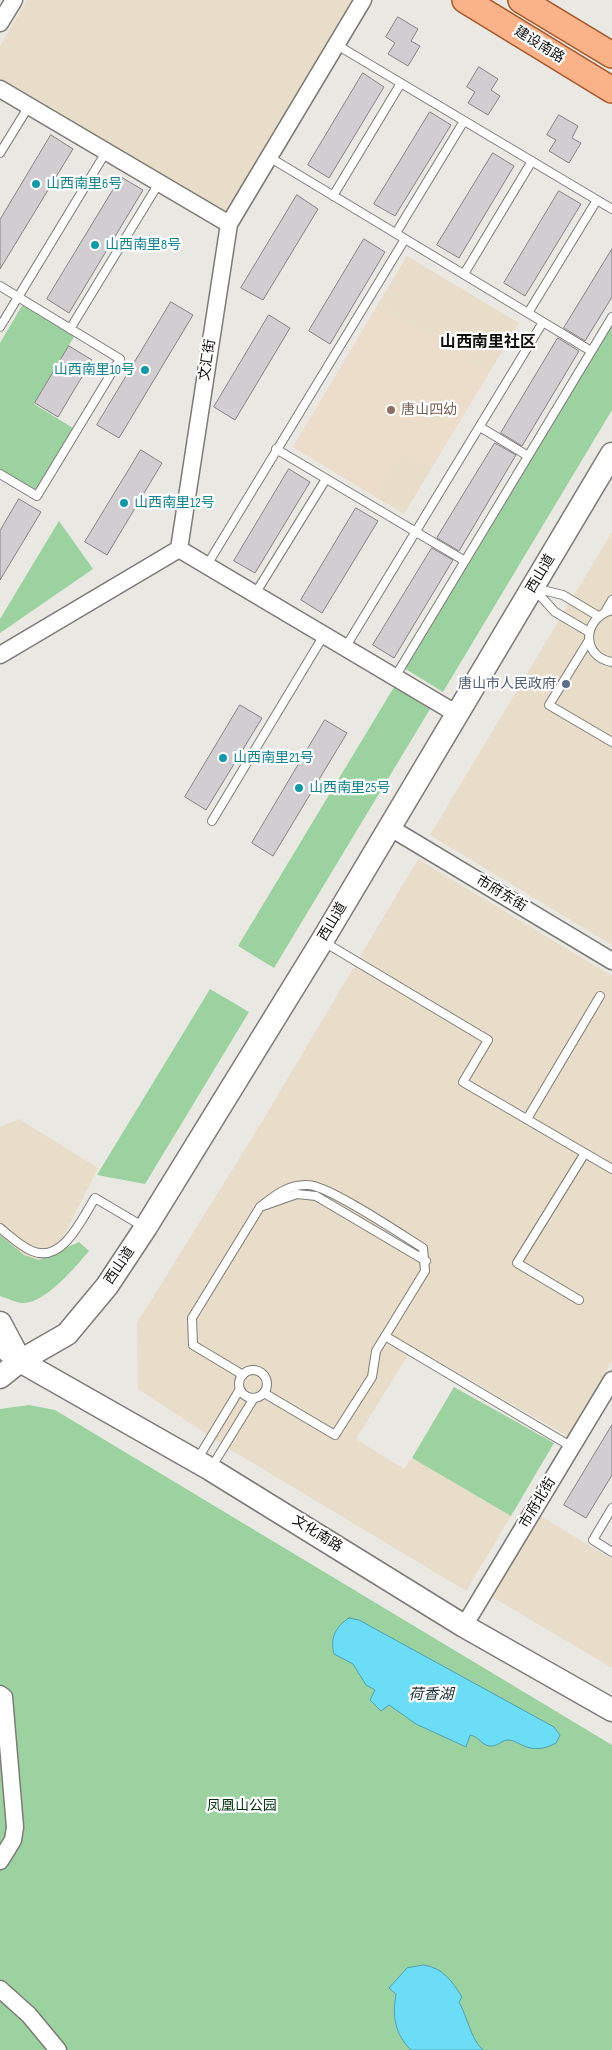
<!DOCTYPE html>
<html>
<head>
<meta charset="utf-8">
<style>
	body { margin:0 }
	canvas { display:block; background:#eae8e3 }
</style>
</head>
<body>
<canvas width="612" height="2050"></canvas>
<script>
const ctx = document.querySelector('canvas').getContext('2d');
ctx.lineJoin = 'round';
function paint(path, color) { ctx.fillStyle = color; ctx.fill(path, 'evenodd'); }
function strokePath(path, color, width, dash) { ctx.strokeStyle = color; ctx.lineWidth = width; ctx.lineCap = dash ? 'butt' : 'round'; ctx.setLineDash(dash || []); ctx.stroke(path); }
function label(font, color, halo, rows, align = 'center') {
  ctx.font = font + ' "Sofia Sans Condensed","Noto Sans SC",sans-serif'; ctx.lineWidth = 4.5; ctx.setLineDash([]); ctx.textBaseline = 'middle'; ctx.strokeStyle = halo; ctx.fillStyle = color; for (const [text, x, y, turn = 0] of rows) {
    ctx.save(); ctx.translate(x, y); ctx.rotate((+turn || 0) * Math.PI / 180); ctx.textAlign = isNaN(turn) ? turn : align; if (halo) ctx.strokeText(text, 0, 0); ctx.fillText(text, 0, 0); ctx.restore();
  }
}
const commercial = new Path2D(`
	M27,0H357L226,219L0,84V46Z
	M407,256L519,323L489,373L377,306Z
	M401,451L431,469L404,514L374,496Z
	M612,532V945L430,835Z
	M418,859L612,976V1361L567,1436L413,1347L356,1439L404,1469L412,1458L511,1516L466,1591L231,1450L138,1389L137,1323L260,1125Z
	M19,1119L98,1168L54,1255L39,1260L24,1255L0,1235V1127Z
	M537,1514L612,1559V1668L489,1595Z`);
const education = new Path2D(`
	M377,306L489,373L431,469L401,451L374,496L293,447Z`);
const green = new Path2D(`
	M23,304L75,335L34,404L73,428L36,490L0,469V343Z
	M612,324V410L443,692L404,668Z
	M59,521L93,569L0,633V619Z
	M394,687L430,709L274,968L238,946Z
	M210,989L249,1012L145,1184L97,1175Z
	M0,1235L24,1255L39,1260L79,1242L89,1251C75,1267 46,1303 23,1303C16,1303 7,1298 0,1296Z
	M454,1387L554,1443L511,1516L412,1458Z
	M29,1405L55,1410L612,1745V2050H0V1409Z`);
const water = new Path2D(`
	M349,1618L359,1620L554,1727L560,1735L556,1743C545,1749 533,1751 522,1745C517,1743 514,1740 507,1740C501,1741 497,1747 489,1746C481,1744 479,1737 470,1735L466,1747L416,1724L389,1705L381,1711L370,1700L375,1690L366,1685L353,1664L334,1654C330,1638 335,1627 349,1618Z
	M424,1965C443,1968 452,1981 462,1997L459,2002C468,2018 470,2038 483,2050H411C395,2034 392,2017 396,1994L389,1988L407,1968Z`);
const building = new Path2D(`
	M398,17L418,29L411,41L420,46L408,66L388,54L395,43L386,37Z
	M479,67L498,79L491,90L500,96L488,115L468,103L475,92L467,87Z
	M363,73L384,87L329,178L308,165Z
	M430,112L451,125L395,216L374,204Z
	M559,115L578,126L572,138L581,143L569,163L549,151L556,140L547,135Z
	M51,135L73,149L0,269V220Z
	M493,153L514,166L459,258L437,245Z
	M121,177L143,190L69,313L47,299Z
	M559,191L581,204L525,296L504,283Z
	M297,195L318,209L263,300L241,288Z
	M364,239L385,252L330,344L309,331Z
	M612,249V297L585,341L564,328Z
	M171,302L193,315L119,438L97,425Z
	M269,315L290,328L235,420L214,407Z
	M558,338L579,351L522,446L501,433Z
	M69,346L92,360L58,417L35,403Z
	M495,443L516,455L459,551L437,538Z
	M141,450L162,463L107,555L85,542Z
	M289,469L310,482L255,573L234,561Z
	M19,499L41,512L0,580V531Z
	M356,508L378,521L322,613L301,600Z
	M432,548L453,560L394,658L373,645Z
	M240,705L262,718L206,810L185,797Z
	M325,720L347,733L273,856L252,843Z
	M612,1425V1475L586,1518L564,1505Z`);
const lane = new Path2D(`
	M337,45L612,209
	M0,153L29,106
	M269,157L591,351
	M333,196L401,83
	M396,233L464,121
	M464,274L532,161
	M0,286L120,359L37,496L0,474
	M528,313L597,200
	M0,327L106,152
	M70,329L159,183
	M480,427L528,456
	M276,449L465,561
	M207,565L405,239
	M534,588L563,595L598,616
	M534,589L555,612L589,632
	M255,594L326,479
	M612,610C582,618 581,657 612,662
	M605,612L612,600
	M589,640L549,705L612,742
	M345,648L543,322
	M395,677L612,317
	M212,821L324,635
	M324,942L488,1040L463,1082L612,1169
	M527,1119L600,996
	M0,1228C10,1236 20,1246 32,1251C63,1264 82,1218 95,1198L144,1227
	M579,1300L517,1263L585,1153
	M385,1336L572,1447
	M239 1384a14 14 0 1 1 28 0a14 14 0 1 1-28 0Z
	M243,1375L193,1345L192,1318L260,1207
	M264,1393L335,1435L372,1377L376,1351L425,1271L423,1248C402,1235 328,1185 308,1185C288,1184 274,1196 260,1207L297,1194L316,1196L426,1261
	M197,1460L240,1389
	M211,1468L254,1398
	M612,1508L593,1540L612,1552`);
const street = new Path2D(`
	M0,23L14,0
	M0,89L229,224
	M179,549L457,714
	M0,655L179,549L229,224L363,0
	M389,827L612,961
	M464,1626L612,1380
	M0,1694L4,1697L15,1827L13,1840L0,1861
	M0,1989L29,2015L58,2050`);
const secondary = new Path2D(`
	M0,1323L17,1355
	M0,1344L20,1361L210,1469L464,1626L612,1710
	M0,1377L20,1361L67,1334L107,1286L146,1227L322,941L612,454`);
const primary = new Path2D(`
	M465,0L612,90
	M521,0L612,55`);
const markers = [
	[36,184,5,"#0f9aa8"],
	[95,245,5,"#0f9aa8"],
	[145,370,5,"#0f9aa8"],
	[391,410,5,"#8d6e63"],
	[124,503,5,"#0f9aa8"],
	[566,684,5,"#5c6f8a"],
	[223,758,5,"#0f9aa8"],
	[299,788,5,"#0f9aa8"]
];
const streetNames = [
	["建设南路",539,45,32],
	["文汇街",208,360,-81],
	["西山道",541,574,-59],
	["市府东街",501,894,31],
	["西山道",333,922,-59],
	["西山道",120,1266,-56],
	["市府北街",538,1503,-59],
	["文化南路",317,1534,32]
];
const cultureNames = [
	["山西南里6号",46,184],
	["山西南里8号",105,245],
	["山西南里10号",135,370,"right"],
	["山西南里12号",134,503],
	["山西南里21号",233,758],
	["山西南里25号",309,788]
];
const educationNames = [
	["唐山四幼",401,410]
];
const serviceNames = [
	["唐山市人民政府",556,684]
];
const parkNames = [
	["凤凰山公园",242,1806]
];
const waterNames = [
	["荷香湖",431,1695]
];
const quarterNames = [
	["山西南里社区",488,343]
];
paint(commercial, '#e8ddc9');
paint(education, '#ecdcca');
paint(green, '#9cd2a0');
paint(water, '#6cddf7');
strokePath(water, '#50a0b1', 1);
paint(building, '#d2cdd1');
strokePath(building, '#858185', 1);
strokePath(lane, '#7c7b76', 10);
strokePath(street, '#7c7b76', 19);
strokePath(secondary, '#7c7b76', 25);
strokePath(primary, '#a6582a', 28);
strokePath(lane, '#fff', 8);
strokePath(street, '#fff', 16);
strokePath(secondary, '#fff', 22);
strokePath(primary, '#fab288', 25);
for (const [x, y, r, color] of markers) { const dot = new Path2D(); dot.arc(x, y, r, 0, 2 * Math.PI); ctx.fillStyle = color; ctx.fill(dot); strokePath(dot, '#fff', 2); }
label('14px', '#10100e', '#fff', streetNames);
label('14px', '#0d838f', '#fff', cultureNames, 'left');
label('14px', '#785e54', '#fff', educationNames, 'left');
label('14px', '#4e5e75', '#fff', serviceNames, 'right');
label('14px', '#053710', '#fff', parkNames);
label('italic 15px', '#1e3237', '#fff', waterNames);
label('bold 16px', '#10100e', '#fff', quarterNames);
</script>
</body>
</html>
